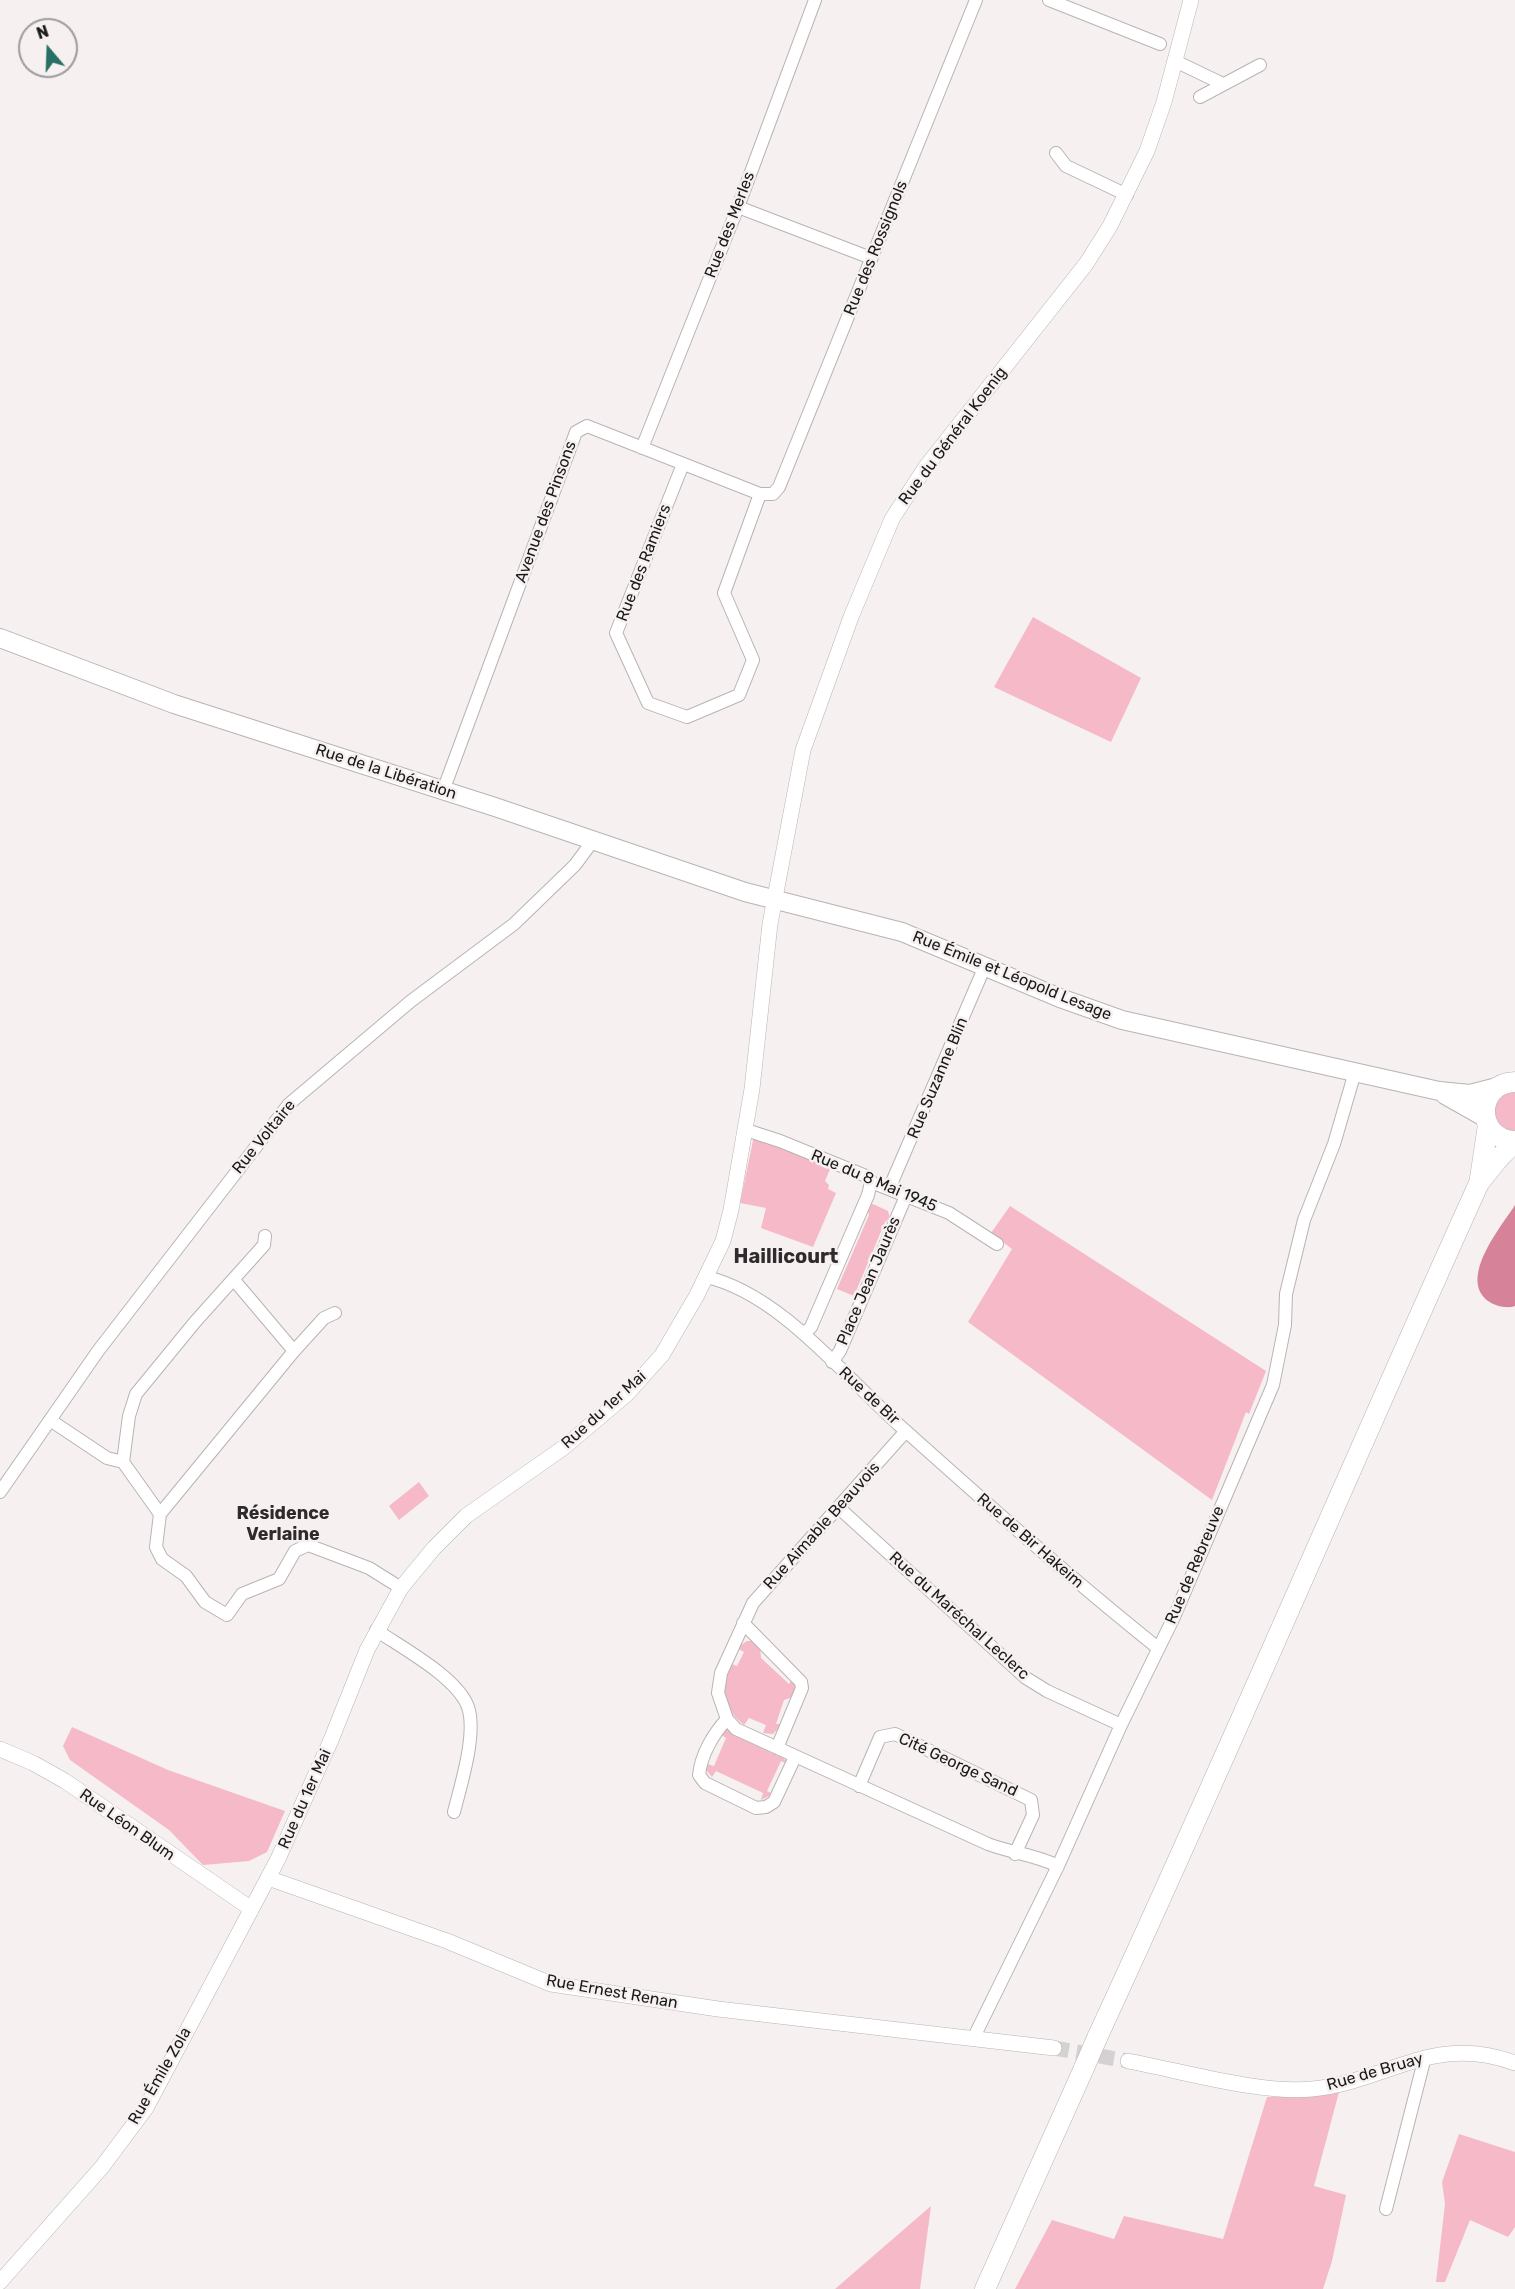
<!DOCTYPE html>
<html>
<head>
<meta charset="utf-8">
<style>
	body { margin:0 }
	#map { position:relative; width:1515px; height:2289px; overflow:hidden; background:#f6f0f1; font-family:Rubik,sans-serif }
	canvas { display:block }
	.north { position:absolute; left:18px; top:18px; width:60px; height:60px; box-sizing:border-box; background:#f6f0f1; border:2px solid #9e9a9b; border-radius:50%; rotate:341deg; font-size:16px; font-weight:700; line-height:24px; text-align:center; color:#1a1919 }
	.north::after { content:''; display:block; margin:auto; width:21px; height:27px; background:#296f65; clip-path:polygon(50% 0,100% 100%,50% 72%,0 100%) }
</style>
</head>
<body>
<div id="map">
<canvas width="1515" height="2289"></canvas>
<div class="north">N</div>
</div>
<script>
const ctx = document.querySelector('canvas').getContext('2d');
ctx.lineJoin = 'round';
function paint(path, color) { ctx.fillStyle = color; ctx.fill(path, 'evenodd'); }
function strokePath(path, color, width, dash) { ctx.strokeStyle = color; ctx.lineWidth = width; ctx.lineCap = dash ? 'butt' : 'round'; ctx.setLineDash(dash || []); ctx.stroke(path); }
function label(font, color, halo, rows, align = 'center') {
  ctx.font = font + ' Rubik,sans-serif'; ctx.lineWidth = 5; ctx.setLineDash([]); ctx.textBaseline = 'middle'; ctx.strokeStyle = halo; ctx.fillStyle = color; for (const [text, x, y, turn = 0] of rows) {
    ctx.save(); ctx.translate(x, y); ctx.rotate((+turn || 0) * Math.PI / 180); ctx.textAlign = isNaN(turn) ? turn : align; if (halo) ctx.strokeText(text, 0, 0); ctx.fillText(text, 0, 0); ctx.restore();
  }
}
const green = new Path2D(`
	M1033,617L1141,678L1111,742L994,687Z
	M1515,1090V1131C1500,1130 1486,1113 1497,1099C1500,1094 1510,1092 1515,1090Z
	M754,1136L831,1167L825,1181L829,1185L828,1189L836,1193L813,1247L761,1228L766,1208L740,1203Z
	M873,1204L888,1211L890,1218L885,1222L854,1296L837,1289L869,1215L867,1206Z
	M1010,1206L1266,1371L1249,1414L1246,1412L1212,1500L968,1322L1012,1249L991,1233Z
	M419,1482L429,1496L399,1520L389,1506Z
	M747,1641H755L760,1646L761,1658L789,1684L793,1678L797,1683L796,1696L784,1700L776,1724H782L773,1734L763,1733L766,1725L749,1718L744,1725C720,1705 722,1691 729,1663L737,1666L744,1652L737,1648Z
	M72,1727L168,1770L285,1811L267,1852L249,1861L203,1865L169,1830L70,1760L63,1746Z
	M730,1728L732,1734L778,1756L780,1753L788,1764L781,1761L767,1791L773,1794L761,1800L763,1793L716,1771L712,1777L706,1770L707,1764L714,1766L726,1738L720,1734Z
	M1339,2092L1314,2186L1346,2195L1332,2261L1323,2289H1015L1052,2220L1114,2239L1124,2216L1223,2239L1267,2097L1305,2096Z
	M1459,2134L1515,2152V2227L1508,2237L1470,2220L1445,2282H1436L1445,2204L1442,2182Z
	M931,2206L920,2289H835Z`);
const water = new Path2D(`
	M1515,1205V1306C1507,1309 1495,1306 1488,1301C1458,1278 1501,1227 1515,1205Z`);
const tertiaryTunnel = new Path2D(`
	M1054,2048L1128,2061`);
const minor = new Path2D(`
	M1049,0L1160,44
	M1175,61L1223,84
	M1200,97L1260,65
	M1056,153L1066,166L1127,195
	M738,207L871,258
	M642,448L738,207L815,0
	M683,464L616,633L648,703L687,717L739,695L753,660L724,593L760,494
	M443,791L576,432L587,426L760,494H773L779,487L976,0
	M746,1130L780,1141L866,1176L871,1182L949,1213L997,1244
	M889,1189L985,966
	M706,1277C779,1293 845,1377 899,1425C984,1501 1069,1577 1158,1648
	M234,1280L294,1351
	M805,1333L811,1327L868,1195L871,1182
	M832,1362L840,1351L906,1196
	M50,1420L107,1458L123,1462L160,1514L156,1547L162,1559L186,1576L205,1602L227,1615L242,1594L279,1579L295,1551L308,1545L369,1568L401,1588
	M906,1431L753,1603L721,1673L718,1693L727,1719L736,1729L988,1844C1012,1853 1036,1855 1058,1866
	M123,1462L129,1416L136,1394L195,1322L264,1245L265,1236
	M0,1492L98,1351L289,1104L411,1001L514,924L575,865L592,842
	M839,1508L1026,1678L1047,1691L1121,1725
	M160,1514L294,1351L324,1318L335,1313
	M743,1623L801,1682L802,1688L777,1748
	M376,1630C402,1648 457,1677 468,1707C477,1734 461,1784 454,1812
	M727,1719C713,1734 701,1755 699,1775L705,1783L756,1808L766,1807L774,1802L795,1757
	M859,1786L880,1737L895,1734L1031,1800L1033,1815L1015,1854
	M974,2037L1058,1866L1121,1725L1174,1617L1273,1385L1285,1325L1286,1294L1304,1220L1334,1144L1355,1072
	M1386,2209L1425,2057`);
const tertiary = new Path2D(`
	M0,1749L33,1763L65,1781L250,1908
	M268,1878L447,1941L551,1984L718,2009L1054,2048
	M1128,2061C1182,2071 1260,2094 1312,2089C1389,2081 1433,2033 1515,2063
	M0,2282L102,2167L146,2108L278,1859L331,1740L367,1650L401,1588L434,1548L466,1516L563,1448L627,1394L662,1355L697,1295L723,1241L731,1210L752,1089L770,924L803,750L851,617L892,519L925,468L1086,264L1110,226L1147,151L1164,102L1191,0`);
const secondary = new Path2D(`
	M0,638L174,704L495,807L745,892L902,932L1060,998L1122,1020L1439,1091L1470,1094L1497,1087
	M1445,1095L1484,1117`);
const primary = new Path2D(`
	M1515,1082C1475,1083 1475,1139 1515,1141
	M1480,1178L1488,1125
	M1097,2038C1228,1755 1350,1468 1479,1183L1500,1157L1515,1142
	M985,2289L1084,2068`);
const primaryBridge = new Path2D(`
	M1084,2068L1097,2038`);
const streetNames = [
	["Rue des Merles",730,225,-69],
	["Rue des Rossignols",876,248,-68],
	["Rue du Général Koenig",953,436,-53],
	["Avenue des Pinsons",546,512,-70],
	["Rue des Ramiers",644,563,-69],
	["Rue de la Libération",386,772,18],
	["Rue Émile et Léopold Lesage",1012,976,22],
	["Rue Suzanne Blin",938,1078,-67],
	["Rue Voltaire",264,1137,-51],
	["Rue du 8 Mai 1945",874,1181,23],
	["Place Jean Jaurès",869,1281,-67],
	["Rue de Bir",869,1396,43],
	["Rue du 1er Mai",604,1410,-42],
	["Rue Aimable Beauvois",822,1526,-48],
	["Rue de Bir Hakeim",1030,1541,41],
	["Rue de Rebreuve",1195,1565,-67],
	["Rue du Maréchal Leclerc",959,1616,42],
	["Cité George Sand",958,1765,25],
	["Rue du 1er Mai",305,1799,-66],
	["Rue Léon Blum",127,1825,35],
	["Rue Ernest Renan",612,1992,10],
	["Rue de Bruay",1375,2072,-16],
	["Rue Émile Zola",160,2076,-60]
];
const neighbourhoodNames = [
	["Résidence",283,1514],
	["Verlaine",283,1535]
];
const quarterNames = [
	["Haillicourt",786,1257]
];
paint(green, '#f5b9c8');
paint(water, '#d68299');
strokePath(tertiaryTunnel, '#d5d0d1', 15, [15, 8]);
strokePath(minor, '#b8b3b4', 14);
strokePath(tertiary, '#b8b3b4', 16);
strokePath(secondary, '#b8b3b4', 20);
strokePath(primary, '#b8b3b4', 21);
strokePath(minor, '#fff', 12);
strokePath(tertiary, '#fff', 15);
strokePath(secondary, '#fff', 18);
strokePath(primary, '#fff', 20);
strokePath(primaryBridge, '#b8b3b4', 21, []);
strokePath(primaryBridge, '#fff', 20);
label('16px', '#1a1919', '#f6f0f1', streetNames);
label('bold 18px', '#2f2b2c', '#f6f0f1', neighbourhoodNames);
label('bold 20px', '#2f2b2c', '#f6f0f1', quarterNames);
</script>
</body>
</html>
